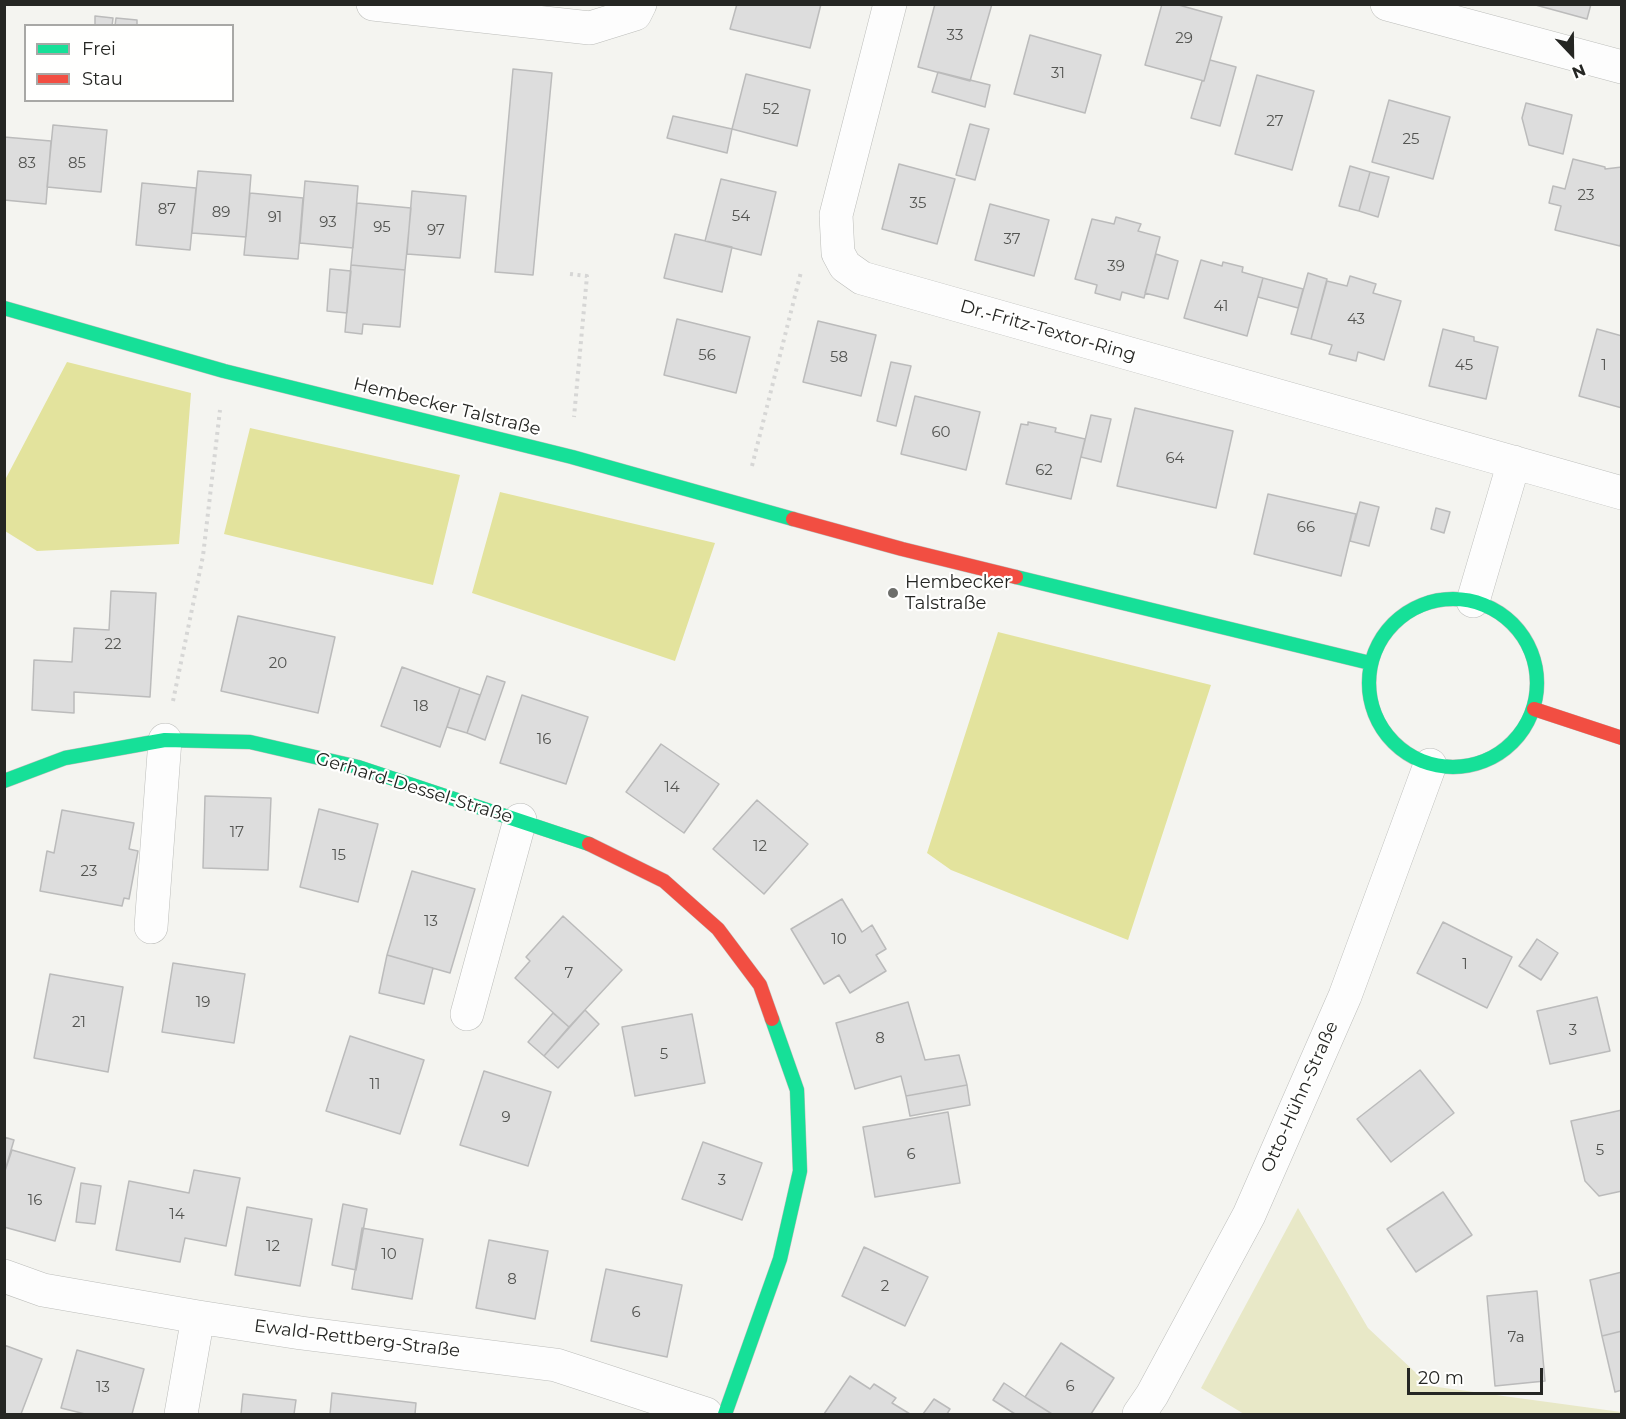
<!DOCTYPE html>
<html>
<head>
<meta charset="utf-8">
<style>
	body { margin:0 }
	#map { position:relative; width:1626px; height:1419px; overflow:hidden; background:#f4f4f0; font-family:Montserrat,sans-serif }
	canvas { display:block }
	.frame { position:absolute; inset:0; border:6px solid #252623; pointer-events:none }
	.legend { position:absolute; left:24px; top:24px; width:210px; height:78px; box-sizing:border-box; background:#fffffe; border:2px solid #a8a8a6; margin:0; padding:8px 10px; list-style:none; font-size:18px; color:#252623 }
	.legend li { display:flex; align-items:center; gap:12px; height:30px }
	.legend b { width:30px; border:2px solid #a8a8a6 }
	.north { position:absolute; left:1542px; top:24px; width:60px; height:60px; -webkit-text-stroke:4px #fffffe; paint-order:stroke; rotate:158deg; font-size:16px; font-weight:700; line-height:24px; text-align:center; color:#252623 }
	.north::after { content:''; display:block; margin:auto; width:21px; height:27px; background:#252623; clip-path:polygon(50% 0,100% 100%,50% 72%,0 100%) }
	.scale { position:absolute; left:1407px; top:1368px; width:136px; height:27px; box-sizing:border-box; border:3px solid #252623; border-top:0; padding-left:8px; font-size:18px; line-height:21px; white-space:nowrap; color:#252623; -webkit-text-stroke:4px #fffffe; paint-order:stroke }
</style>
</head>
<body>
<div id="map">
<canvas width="1626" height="1419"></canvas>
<div class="frame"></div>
<ul class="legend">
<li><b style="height:8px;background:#16e098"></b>Frei</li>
<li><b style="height:8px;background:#f24e42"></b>Stau</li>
</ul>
<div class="north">N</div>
<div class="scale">20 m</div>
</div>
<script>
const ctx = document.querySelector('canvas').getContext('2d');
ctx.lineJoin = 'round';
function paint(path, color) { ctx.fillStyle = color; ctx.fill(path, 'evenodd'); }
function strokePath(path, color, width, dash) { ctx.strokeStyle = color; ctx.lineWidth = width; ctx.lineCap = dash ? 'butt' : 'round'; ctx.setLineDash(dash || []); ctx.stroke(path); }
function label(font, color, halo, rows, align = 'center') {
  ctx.font = font + ' Montserrat,sans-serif'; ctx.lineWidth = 4.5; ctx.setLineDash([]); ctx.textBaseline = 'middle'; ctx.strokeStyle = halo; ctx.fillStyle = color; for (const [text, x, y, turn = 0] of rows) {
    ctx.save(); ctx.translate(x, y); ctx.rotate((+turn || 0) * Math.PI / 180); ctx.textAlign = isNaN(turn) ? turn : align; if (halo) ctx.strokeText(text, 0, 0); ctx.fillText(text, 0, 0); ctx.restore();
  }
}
const green = new Path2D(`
	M1298,1208L1368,1328L1430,1386L1621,1412V1414H1244L1201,1388Z`);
const water = new Path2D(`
	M67,362L191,393L179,544L37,551L5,531V480Z
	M250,428L460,475L433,585L224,534Z
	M500,492L715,543L675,661L472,593Z
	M998,632L1211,685L1128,940L951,870L927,853Z`);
const building = new Path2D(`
	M737,4H821L810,48L730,29Z
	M935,4H992L970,81L918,67Z
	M1162,4H1175L1222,17L1204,81L1145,65Z
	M1532,4H1591L1587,19Z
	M95,16L113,18L112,26H95Z
	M116,18L137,20V26H115Z
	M1030,35L1101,55L1085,113L1014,94Z
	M1210,60L1236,67L1220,126L1191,118L1202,81H1204Z
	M513,69L552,73L533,275L495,272Z
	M938,72L990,85L985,107L932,92Z
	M746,74L810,90L797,146L732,129Z
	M1257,75L1314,91L1292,170L1235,154Z
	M1389,100L1450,117L1433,179L1372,162Z
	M1526,103L1572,115L1563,154L1529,145L1522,118Z
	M673,116L732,129L727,153L667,138Z
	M970,124L989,129L975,180L956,175Z
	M53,125L107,130L101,192L47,187Z
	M4,137L51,141L46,204L4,200Z
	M1573,159L1605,167V169L1622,167V238L1620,246L1555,230L1561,206L1549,203L1553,186L1565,189Z
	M899,164L955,179L937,244L882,229Z
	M1350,166L1370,172L1359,211L1339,206Z
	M198,171L251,175L246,237L192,233Z
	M1370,172L1389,177L1378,217L1359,211Z
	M721,179L776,192L761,255L705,241Z
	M305,181L358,186L353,248L300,243Z
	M142,183L196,188L190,250L136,245Z
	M412,191L466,196L460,258L407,254Z
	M250,193L303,198L298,259L244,255Z
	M357,203L411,208L405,270L351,265Z
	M990,204L1049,220L1034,276L975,260Z
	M1116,217L1141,224L1138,231L1160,237L1144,298L1122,292L1120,300L1095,293L1097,285L1075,279L1092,219L1114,224Z
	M675,234L732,247L722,292L664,278Z
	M1156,254L1178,261L1168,299L1145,293Z
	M1201,260L1222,266L1223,262L1243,267L1242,272L1263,278L1247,336L1184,318Z
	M351,265L405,270L400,327L363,324L362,334L345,332Z
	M330,269L351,271L347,313L327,311Z
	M1308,273L1327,279L1311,339L1291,334Z
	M1350,276L1376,284L1373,293L1401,301L1384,360L1358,352L1356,361L1329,354L1332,345L1311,339L1327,281L1347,286Z
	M1263,278L1303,289L1298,308L1258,297Z
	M677,319L750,337L736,393L664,375Z
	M818,321L876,335L861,396L803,382Z
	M1443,329L1474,337V341L1498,347L1486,399L1429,386Z
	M1597,329L1622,336V408L1579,396Z
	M891,362L911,366L896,426L877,421Z
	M915,396L980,412L966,470L901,454Z
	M1135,408L1233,431L1216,508L1117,486Z
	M1091,415L1111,419L1101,462L1081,457Z
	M1028,422L1056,428L1055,432L1085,439L1071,499L1006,484L1021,424L1028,425Z
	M1268,494L1356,514L1341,576L1254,554Z
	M1360,502L1379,507L1369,546L1350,541Z
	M1436,508L1450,512L1444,533L1431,529Z
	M111,591L156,593L150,697L74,692V713L32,710L34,660L72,662L74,628L109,630Z
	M238,616L335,637L318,713L221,691Z
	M402,667L460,688L440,747L381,726Z
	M487,676L505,682L485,740L467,733Z
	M460,688L480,695L467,733L447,727Z
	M522,695L588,717L566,784L500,763Z
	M661,744L719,784L684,833L626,792Z
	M205,796L271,798L268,870L203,868Z
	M757,800L808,844L764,894L713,849Z
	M319,809L378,824L358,902L300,887Z
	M62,810L134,823L129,849L138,851L129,899L124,898L122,906L40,891L47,851L54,853Z
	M412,871L475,889L450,973L387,955Z
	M842,899L862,932L872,925L886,949L876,955L886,971L850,993L839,975L824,984L791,929Z
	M563,916L622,970L569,1027L515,978L530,961L526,957Z
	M1443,922L1512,957L1487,1008L1417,973Z
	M1537,939L1558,953L1541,980L1519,966Z
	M387,955L433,968L424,1004L379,993Z
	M173,963L245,974L234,1043L162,1032Z
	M50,974L123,987L108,1072L34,1058Z
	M1597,997L1610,1051L1550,1064L1537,1011Z
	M908,1002L925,1060L959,1055L967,1085L906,1096L901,1076L855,1089L836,1023Z
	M585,1010L599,1024L558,1068L544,1056Z
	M553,1013L569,1027L544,1056L528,1042Z
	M692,1014L705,1083L635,1096L622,1027Z
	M350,1036L424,1060L400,1134L326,1111Z
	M1420,1070L1454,1113L1391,1162L1357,1119Z
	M484,1071L551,1092L528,1166L460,1145Z
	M967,1085L970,1105L910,1116L906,1096Z
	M1622,1110V1191L1599,1196L1585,1181L1571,1121Z
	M948,1112L960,1183L875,1197L863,1127Z
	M4,1137L14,1140L4,1174Z
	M703,1142L762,1163L742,1220L682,1199Z
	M12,1150L75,1168L55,1241L4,1227V1174Z
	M194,1170L240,1178L226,1246L185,1238L180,1262L116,1250L129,1181L189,1193Z
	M81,1183L101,1186L95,1224L76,1222Z
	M1443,1192L1472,1235L1416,1272L1387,1229Z
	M343,1204L367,1209L356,1270L332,1265Z
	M247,1207L312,1219L300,1286L235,1275Z
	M362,1228L423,1239L412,1299L352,1289Z
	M489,1240L548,1251L535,1319L476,1308Z
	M864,1247L928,1277L905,1326L842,1296Z
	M606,1269L682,1285L667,1357L591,1341Z
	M1622,1272V1331L1602,1336L1590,1280Z
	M1537,1291L1545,1381L1495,1386L1487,1296Z
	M1622,1331V1390L1615,1392L1602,1336Z
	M1061,1343L1114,1378L1091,1414H1052L1025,1397Z
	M4,1345L42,1359L21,1414H4Z
	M77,1350L144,1369L132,1414H85L61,1408Z
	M850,1376L870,1389L874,1384L896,1398L892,1403L910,1414H824Z
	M1004,1383L1025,1397L1052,1414H1015L993,1400Z
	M332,1393L416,1403L415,1414H330Z
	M243,1394L296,1400L294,1414H241Z
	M934,1399L950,1409L947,1414H923Z`);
const path = new Path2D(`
	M570,274L587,276L574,417
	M752,466L801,272
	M173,701L203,556L220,410`);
const street = new Path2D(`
	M373,4L590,28L635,14L640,4
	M890,4L836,215L838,253L845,266L862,278L1622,493
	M1387,4L1622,67
	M1473,601L1514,462
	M151,927L165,740
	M467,1014L520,820
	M4,1276L43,1290L198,1317L301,1333L556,1365L706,1414
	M181,1414L198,1317
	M1139,1414L1152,1395L1249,1215L1345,996L1430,765`);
const fast = new Path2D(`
	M4,308L224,371L572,457L793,519
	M1016,577L1370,663
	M1369 683a84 84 0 1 1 168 0a84 84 0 1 1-168 0Z
	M4,781L65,758L165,740L250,742L358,767L589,844
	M725,1414L780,1259L800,1171L797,1090L772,1019`);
const jam = new Path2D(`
	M793,519L902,549L1016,577
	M1534,709L1622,738
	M589,844L664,881L718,929L760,985L772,1019`);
const markers = [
	[893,593,6,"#6d6e6b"]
];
const numberNames = [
	["33",955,36],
	["29",1184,39],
	["31",1058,74],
	["52",771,110],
	["27",1275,122],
	["25",1411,140],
	["83",27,164],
	["85",77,164],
	["23",1586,196],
	["35",918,204],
	["87",167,210],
	["89",221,213],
	["54",741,217],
	["91",275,218],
	["93",328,223],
	["95",382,228],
	["97",436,231],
	["37",1012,240],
	["39",1116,267],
	["41",1221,307],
	["43",1356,320],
	["56",707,356],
	["58",839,358],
	["45",1464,366],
	["1",1604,366],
	["60",941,433],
	["64",1175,459],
	["62",1044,471],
	["66",1306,528],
	["22",113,645],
	["20",278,664],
	["18",421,707],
	["16",544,740],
	["14",672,788],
	["17",237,833],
	["12",760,847],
	["15",339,856],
	["23",89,872],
	["13",431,922],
	["10",839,940],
	["1",1465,965],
	["7",569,974],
	["19",203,1003],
	["21",79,1023],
	["3",1573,1031],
	["8",880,1039],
	["5",664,1055],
	["11",375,1085],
	["9",506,1118],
	["5",1600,1151],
	["6",911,1155],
	["3",722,1181],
	["16",35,1201],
	["14",177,1215],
	["12",273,1247],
	["10",389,1255],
	["8",512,1280],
	["2",885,1287],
	["6",636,1313],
	["7a",1516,1338],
	["6",1070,1387],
	["13",103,1388]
];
const streetNames = [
	["Dr.-Fritz-Textor-Ring",1048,331,16],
	["Hembecker Talstraße",447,407,14],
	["Gerhard-Dessel-Straße",414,788,17],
	["Otto-Hühn-Straße",1300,1097,-66],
	["Ewald-Rettberg-Straße",357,1339,7]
];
const poiNames = [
	["Hembecker",905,583],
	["Talstraße",905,604]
];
paint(green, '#e8e8c7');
paint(water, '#e3e39d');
paint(building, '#ddd');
strokePath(building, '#bbb', 1.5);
strokePath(street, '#bcbdba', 34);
strokePath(fast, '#bcbdba', 15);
strokePath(jam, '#bcbdba', 15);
strokePath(path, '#d6d6d5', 4, [3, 4.5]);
strokePath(street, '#fdfdfd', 33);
strokePath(fast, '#16e098', 14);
strokePath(jam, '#f24e42', 14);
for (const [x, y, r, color] of markers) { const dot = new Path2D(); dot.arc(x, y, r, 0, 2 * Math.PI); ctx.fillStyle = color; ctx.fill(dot); strokePath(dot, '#fffffe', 2); }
label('15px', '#545552', null, numberNames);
label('18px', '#252623', '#fffffe', streetNames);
label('18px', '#252623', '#fffffe', poiNames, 'left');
</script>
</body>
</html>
